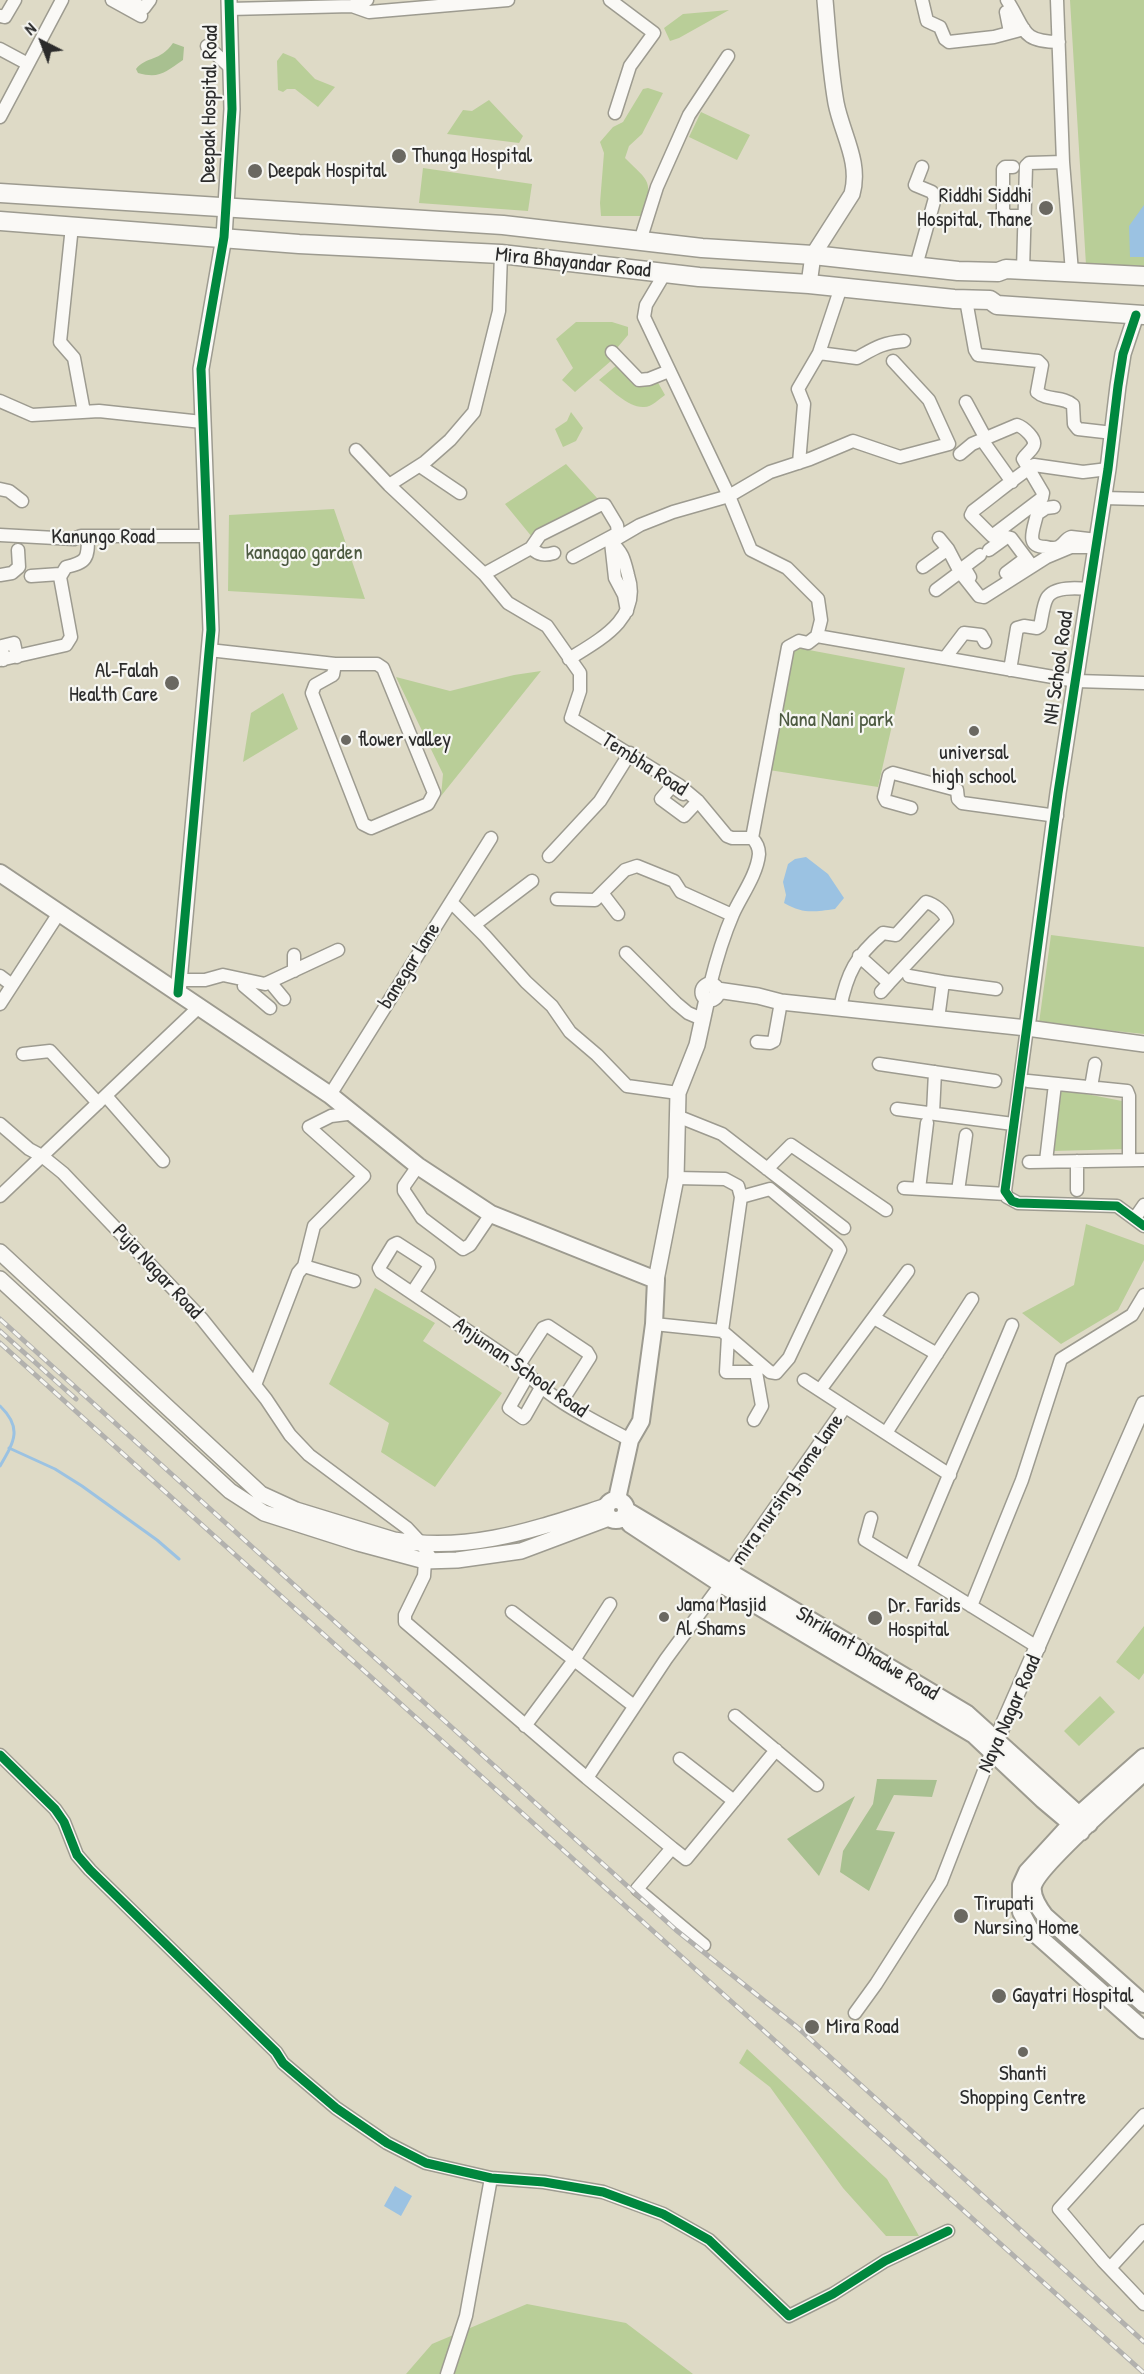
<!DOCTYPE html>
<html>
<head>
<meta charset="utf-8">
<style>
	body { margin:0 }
	#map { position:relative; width:1144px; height:2374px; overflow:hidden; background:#dedac6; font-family:"Patrick Hand",sans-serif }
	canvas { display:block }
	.north { position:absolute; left:12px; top:12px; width:60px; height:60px; -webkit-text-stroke:4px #f6f6f2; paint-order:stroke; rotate:318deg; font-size:16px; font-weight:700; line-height:24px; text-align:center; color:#2b2b2b }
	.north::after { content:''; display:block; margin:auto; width:21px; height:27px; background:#2b2b2b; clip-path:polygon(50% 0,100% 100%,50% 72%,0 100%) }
</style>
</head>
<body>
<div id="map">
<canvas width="1144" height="2374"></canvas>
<div class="north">N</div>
</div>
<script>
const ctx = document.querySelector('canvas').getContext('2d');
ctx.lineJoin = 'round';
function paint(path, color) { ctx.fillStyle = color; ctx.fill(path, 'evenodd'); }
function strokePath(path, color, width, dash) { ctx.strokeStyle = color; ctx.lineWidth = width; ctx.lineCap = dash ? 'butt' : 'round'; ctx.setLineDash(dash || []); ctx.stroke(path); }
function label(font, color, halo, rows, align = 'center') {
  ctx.font = font + ' "Patrick Hand",sans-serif'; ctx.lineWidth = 4.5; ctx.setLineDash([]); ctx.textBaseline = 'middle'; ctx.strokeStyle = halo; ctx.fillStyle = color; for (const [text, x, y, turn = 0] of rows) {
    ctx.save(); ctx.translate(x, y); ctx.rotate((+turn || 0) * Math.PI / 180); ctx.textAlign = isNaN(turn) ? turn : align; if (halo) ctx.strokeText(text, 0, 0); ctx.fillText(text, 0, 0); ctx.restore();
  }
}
const green = new Path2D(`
	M1070,0H1144V267L1086,265Z
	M729,10L679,38L670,41L664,28L683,14Z
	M283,53L295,58L315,79L335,87L318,107L295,89H287L283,92L278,90L277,61Z
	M648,88L663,93L642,134L629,146L625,158C649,182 654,180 642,216H601L600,203L604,153L600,142L613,127L623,122L643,89Z
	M489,100L523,136L519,143L447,134L463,110L472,111Z
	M701,112L750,135L737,160L689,137Z
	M423,168L532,184L528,211L419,203Z
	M576,322H612L628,327V335L617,348L619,354L575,392L562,380L573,368L556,339Z
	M617,365L641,387L656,379L665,395C659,399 652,407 644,407C628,408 611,389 599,380Z
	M571,412L583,428L576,441L563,447L555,429L567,421Z
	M566,464L597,498L532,537L505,504Z
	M334,509L365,599L228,591L229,515Z
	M793,647L905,668L878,787L769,770Z
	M541,671L441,796L443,774L396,677L450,691L514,675Z
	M283,693L298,729L243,762L251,713Z
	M1051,935L1144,947V1034L1039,1023Z
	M1061,1089L1127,1102L1126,1149L1053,1151Z
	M1086,1224L1144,1245V1260L1118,1310L1061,1344L1022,1313L1074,1285Z
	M375,1288L435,1323L423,1341L502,1393L435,1487L381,1452L389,1423L329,1384Z
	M1144,1626V1673L1139,1680L1116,1662Z
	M1100,1696L1115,1712L1079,1746L1064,1731Z
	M747,2049L887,2179L919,2236H886L843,2188L770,2087L739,2063Z
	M527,2304L626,2323L693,2374H406L432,2344Z`);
const forest = new Path2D(`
	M173,43L184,47L183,60C165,72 160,79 138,73L136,69C146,56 160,62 173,43Z
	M877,1779L937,1780L932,1797L894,1795L876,1830L895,1832L869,1891L840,1872L843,1851L873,1804Z
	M855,1796L819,1876L787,1839Z`);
const water = new Path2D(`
	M1144,205V257H1130L1129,226Z
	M806,857L828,874L844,898L835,909C812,912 804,914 784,903L786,895L783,882L788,864L795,859Z
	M395,2186L412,2196L401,2216L384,2206Z`);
const stream = new Path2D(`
	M0,1406C23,1428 14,1442 0,1466
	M9,1448L55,1469L82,1486L157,1540L179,1559`);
const minor = new Path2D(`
	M112,0L141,16
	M610,0L654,33L630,66L615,113
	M922,0L927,21L940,27L945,39L949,42L994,37L1024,29
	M1007,0C1026,29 1020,42 1059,42
	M1057,0L1063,162L1072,272
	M130,2L144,8L150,0
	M352,6L369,12L508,0
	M229,9L352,6L367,0
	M1006,12L1010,32
	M0,16L5,17L15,0
	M207,46L231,68
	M0,49L28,64
	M0,117L62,0
	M1013,167H1005L1003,169V212L1008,216H1025
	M72,226L60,342L74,358L84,412
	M640,241L657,187L689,115L728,56
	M916,266L935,198L932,192L915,185L922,167
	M1023,270L1026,166L1029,163L1063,162
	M665,273L646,305L644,317L729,496L751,550L787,568L818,599L821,620L817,636L808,643L799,641L788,647L752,838
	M966,300L975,350L978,355L1038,361L1042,365L1037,392C1047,401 1063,396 1073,405L1074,424L1078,429L1113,433
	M612,352L639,380L649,379L669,371
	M819,353L857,358C875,348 881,343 904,341
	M0,401L32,415L99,411L202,422
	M966,402L986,439L985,444L1012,482
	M356,450L389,485L484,574L508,603L547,626L580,673V691L571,718L679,785L698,801L727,836L732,838H752C757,843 759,848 759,854C757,875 741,896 733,914C723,937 716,961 710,985
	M960,454L972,444L1017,425C1023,427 1038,439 1033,447C1030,452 1026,454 1023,459L1043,493L1042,498L992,536L971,515L973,511C993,496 1013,479 1034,465L1083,472L1108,469
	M799,463L804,404L798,389L819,353L841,287
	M420,466L460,493
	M389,485L425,462L450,440L474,412L499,311L501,254
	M0,489L9,491L22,501
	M1103,498L1144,499
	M1054,507L1046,508L1037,514C1034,529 1024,547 1046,547C1050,548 1056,549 1060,546C1065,543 1065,539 1071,537L1097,540
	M0,535L74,539L81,536H206
	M939,538L948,549L960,572L979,596L984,597L1047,557L1071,547H1095
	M611,542L640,525L673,512L729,496L770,472L810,459L853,441L900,457L949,444L929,400L893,361
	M531,548C539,555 544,556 554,553
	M989,550L1007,537L1011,538L1032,566
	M923,567L948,549
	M1006,573L1026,558
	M484,574L531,548L540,535L600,505H605L617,525L618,533L573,557
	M0,575L12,573L19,567L18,550
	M31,576L60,574
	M970,577L964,567L980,555
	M936,590L960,572
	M817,636L1076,681L1144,683
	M209,650L335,664H377L383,668L434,793L428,804L371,828L363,824L312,693L315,685L333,675L335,664
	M945,658L964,633L981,635L985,642
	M569,659C601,639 642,618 628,575C624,559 623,553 611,542L615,578L624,595L627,611
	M0,660L66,645L71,637L60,577L66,567C87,562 88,559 88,537
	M3,660L2,646L14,643L17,657
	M1010,670L1017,628L1024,626L1037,628L1040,626C1042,618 1043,605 1047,598C1054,586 1078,588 1089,589
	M683,794L672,786L661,799L684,816L698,801
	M911,808L886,801L884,797L889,775L893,773L957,790L958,799L962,803L1057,816
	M549,856L600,801L630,753
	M602,893L618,914
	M557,899L595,900L625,870L637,866L674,881L681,892L732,915
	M451,902L485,936L526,982L552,1006L570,1032L597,1055L627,1086L678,1093
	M474,925L532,881
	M626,953L676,1003L688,1013L702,1019
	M294,955V971
	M0,976L12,985
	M909,976L943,982
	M180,980H205L223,975L265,984L338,950
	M246,980L244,986L270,1008
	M270,982L284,999
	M881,992L889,983
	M0,1004L59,913
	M199,1007L42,1156L63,1173L202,1319L266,1399L290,1435L309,1455L407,1528L421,1543L432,1560
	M840,1008C847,973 856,956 883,933L896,935L926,902C934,904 945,912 947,921L889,983L859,956
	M938,1019L943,982L996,989
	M1027,1028L1005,1191L1007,1197L1018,1203L1117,1206L1144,1226
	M757,1042L770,1043L774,1041L781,1002
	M23,1054L50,1051L98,1103
	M879,1064L995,1081
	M1028,1081L1127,1091L1129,1096V1160
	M1091,1087L1095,1064
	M330,1095L491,838
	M106,1096L163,1161
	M897,1109L1013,1124
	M933,1113L935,1072
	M677,1116L722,1134L844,1228
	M0,1124L29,1149L42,1156L0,1196
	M1046,1161L1055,1084
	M1077,1161V1190
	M1029,1162L1144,1160
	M418,1166L404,1186V1191L422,1218L463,1249L470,1245L491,1214
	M767,1169L791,1145L886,1210
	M904,1188L1006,1194
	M919,1189L927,1123
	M958,1191L966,1135
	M1135,1218L1144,1205
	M304,1266L314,1226L364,1176L309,1127L331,1116L355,1113
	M412,1293L429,1267L428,1263L397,1243L393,1245L379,1268L381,1272C429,1305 477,1337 524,1369C545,1398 599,1423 630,1440
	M874,1318L937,1354
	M654,1324L722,1331L741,1197L738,1186L725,1179L676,1178
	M722,1331L770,1372L776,1373L789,1358L840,1250L837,1245L770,1189L741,1197
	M728,1336L726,1372H756L762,1406L754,1420
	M519,1365L543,1328L548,1326L587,1352L590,1357L562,1401
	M528,1375L509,1408L523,1418L525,1416L542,1386
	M804,1380L950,1475
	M255,1385L298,1273L304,1266L354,1281
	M820,1390L908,1271
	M886,1433L972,1299
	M871,1518L865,1540L1039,1648
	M425,1561L424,1576L405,1615V1622L587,1778L666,1659L730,1572L845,1407
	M910,1568L1012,1325
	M971,1606L1022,1480L1061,1359L1132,1315L1144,1295
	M512,1612L634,1706
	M735,1716L817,1785
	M525,1726L574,1660L610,1604
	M0,1755L55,1809L64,1822L77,1855L90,1870L276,2052L283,2063L336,2108L387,2143L426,2163L491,2178L544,2182L603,2192L663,2214L709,2240L789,2316L833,2294L885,2261L948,2231
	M680,1759L734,1801
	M587,1778L672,1848L637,1889L704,1945
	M672,1848L686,1859L776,1750
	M855,2013L876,1984L941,1882L991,1753
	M1144,2115L1059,2209L1103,2261L1144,2304
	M1110,2268L1144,2231
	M447,2374L466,2316L491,2178`);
const tertiary = new Path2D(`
	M809,284L813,255L852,194C861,162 842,134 836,103C830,69 828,34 825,0
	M703 992a7 7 0 1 1 14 0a7 7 0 1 1-14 0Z
	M717,990L758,996L781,1002L1027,1028L1144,1044
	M178,993L211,630L201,369L224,237L232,109L229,0
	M1027,1028L1058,793L1108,469L1118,386L1123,354L1136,315
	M0,1252L261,1494L296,1510L394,1540C471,1553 535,1529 607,1506
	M0,1279L230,1491L264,1513L358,1543L425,1561L457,1560L521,1551L609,1518
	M656,1280L676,1178L678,1093L697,1045L707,999
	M992,1750L1144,1404`);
const secondary = new Path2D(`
	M0,873L330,1095L418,1166L491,1214L656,1280L654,1324L641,1421L630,1440L617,1499
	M606 1510a10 10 0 1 1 20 0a10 10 0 1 1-20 0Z
	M626,1510L966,1713L1089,1824
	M630,1524L721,1584L974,1735L1043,1800L1081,1832
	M1144,1757L1082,1812L1027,1872L1021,1885V1912L1030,1929L1144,2030
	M1144,1772C1124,1791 1038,1866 1033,1886C1031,1897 1039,1908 1045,1916L1144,2004`);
const primary = new Path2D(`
	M0,193L503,225L702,248L813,255L958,271L998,272L1006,269L1144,276
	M0,221L299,244L501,254L699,277L809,284L954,299L990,300L997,305L1144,315`);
const rail = new Path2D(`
	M0,1319L676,1930L797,2027L1144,2342
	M0,1331L76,1399
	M0,1343L1144,2373`);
const cycleway = new Path2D(`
	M1136,315L1123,354L1118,386L1108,469L1058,793L1005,1191L1012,1201L1018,1203L1117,1206L1144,1226
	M178,993L211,630L201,369L224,237L232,109L229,0
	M0,1755L55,1809L64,1822L77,1855L90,1870L276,2052L283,2063L336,2108L387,2143L426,2163L491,2178L544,2182L603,2192L663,2214L709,2240L789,2316L833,2294L885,2261L948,2231`);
const markers = [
	[399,156,8,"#6a6861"],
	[255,171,8,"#6a6861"],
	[1046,208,8,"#6a6861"],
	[172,683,8,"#6a6861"],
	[974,731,6,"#6a6861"],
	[346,740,6,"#6a6861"],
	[664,1617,6,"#6a6861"],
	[875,1618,8,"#6a6861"],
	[961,1916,8,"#6a6861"],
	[999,1996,8,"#6a6861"],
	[812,2027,8,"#6a6861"],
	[1023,2052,6,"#6a6861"]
];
const streetNames = [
	["Deepak Hospital Road",210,104,-89],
	["Mira Bhayandar Road",573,263,6],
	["Kanungo Road",103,537],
	["NH School Road",1059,668,-82],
	["Tembha Road",644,765,33],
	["banegar lane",410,966,-58],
	["Puja Nagar Road",157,1272,47],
	["Anjuman School Road",520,1368,35],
	["mira nursing home lane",788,1490,-55],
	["Shrikant Dhadwe Road",867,1654,31],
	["Naya Nagar Road",1010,1714,-66]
];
const poiNames = [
	["Thunga Hospital",412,156],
	["Deepak Hospital",268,171],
	["Riddhi Siddhi",1032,196,"right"],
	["Hospital, Thane",1032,220,"right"],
	["Al-Falah",158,671,"right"],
	["Health Care",158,695,"right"],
	["flower valley",358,740],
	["universal",974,753,"center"],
	["high school",974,777,"center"],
	["Jama Masjid",676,1605],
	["Al Shams",676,1629],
	["Dr. Farids",888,1606],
	["Hospital",888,1630],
	["Tirupati",974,1904],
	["Nursing Home",974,1928],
	["Gayatri Hospital",1012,1996],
	["Mira Road",826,2027],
	["Shanti",1023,2074,"center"],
	["Shopping Centre",1023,2098,"center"]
];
const parkNames = [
	["kanagao garden",304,553],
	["Nana Nani park",836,720]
];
paint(green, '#b9ce98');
paint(forest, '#a8c090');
paint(water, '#9bc2e2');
strokePath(stream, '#9bc2e2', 3);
strokePath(minor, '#9d9b90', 15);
strokePath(tertiary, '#9d9b90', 18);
strokePath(secondary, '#9d9b90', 20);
strokePath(primary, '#9d9b90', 21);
strokePath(minor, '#faf9f6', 12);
strokePath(tertiary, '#faf9f6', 15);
strokePath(secondary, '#faf9f6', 16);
strokePath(primary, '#faf9f6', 18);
strokePath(rail, '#b2b1ae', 5);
strokePath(rail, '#f6f6f2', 3, [9]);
strokePath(cycleway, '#00873e', 9);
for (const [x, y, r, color] of markers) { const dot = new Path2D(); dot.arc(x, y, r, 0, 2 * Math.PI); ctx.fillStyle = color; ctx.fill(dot); strokePath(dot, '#f6f6f2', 2); }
label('21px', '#2b2b2b', '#f6f6f2', streetNames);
label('21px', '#2b2b2b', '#f6f6f2', poiNames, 'left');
label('21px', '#4c5940', '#f6f6f2', parkNames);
</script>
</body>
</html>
